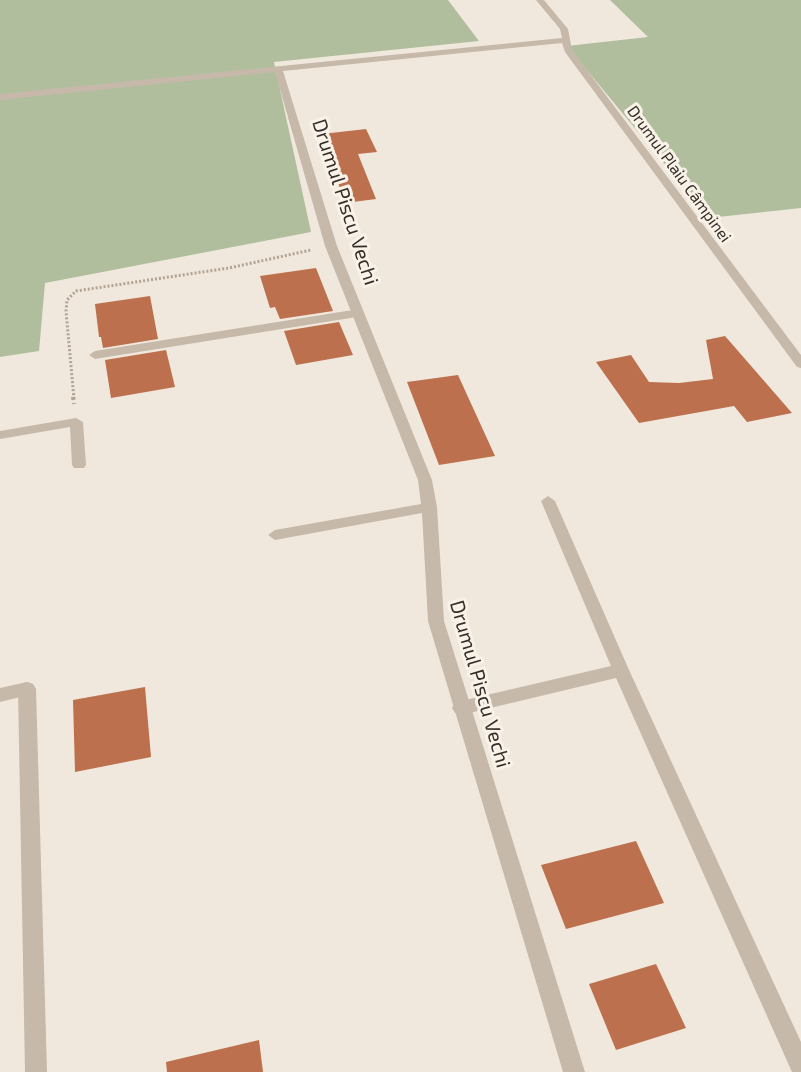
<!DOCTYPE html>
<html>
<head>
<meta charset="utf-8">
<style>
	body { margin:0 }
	canvas { display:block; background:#f0e8dc }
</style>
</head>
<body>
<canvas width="801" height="1072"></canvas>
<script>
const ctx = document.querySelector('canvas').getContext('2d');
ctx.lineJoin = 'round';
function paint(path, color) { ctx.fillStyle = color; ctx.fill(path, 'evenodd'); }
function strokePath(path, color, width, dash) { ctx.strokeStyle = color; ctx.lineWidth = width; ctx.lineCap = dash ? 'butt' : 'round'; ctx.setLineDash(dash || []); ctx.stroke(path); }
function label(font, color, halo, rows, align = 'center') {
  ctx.font = font + ' "Exo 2",sans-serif'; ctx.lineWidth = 6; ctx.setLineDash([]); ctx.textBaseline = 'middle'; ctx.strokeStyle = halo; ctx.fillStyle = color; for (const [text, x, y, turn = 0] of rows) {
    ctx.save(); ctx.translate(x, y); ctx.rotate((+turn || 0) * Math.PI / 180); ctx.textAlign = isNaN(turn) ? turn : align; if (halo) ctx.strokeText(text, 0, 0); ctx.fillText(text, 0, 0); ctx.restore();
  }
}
const green = new Path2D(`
	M0,0H448L479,41L274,62L311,232L45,283L39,351L0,357Z
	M610,0H801V208L709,218L567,46L648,37Z`);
const building = new Path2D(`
	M366,129L377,152L358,154L376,199L345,203L335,174L338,173L322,134Z
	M316,268L333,311L280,319L275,307L270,308L260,276Z
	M150,296L158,339L103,348L101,337H99L95,304Z
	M339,322L353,355L296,365L284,331Z
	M725,336L792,413L747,422L734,406L639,423L596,362L631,355L649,382L679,383L713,379L706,340Z
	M166,350L175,387L111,398L105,360Z
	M458,375L495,456L439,465L407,382Z
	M145,687L151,757L75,772L73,700Z
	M636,841L664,903L566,929L541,865Z
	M656,964L686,1028L616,1050L589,984Z
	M259,1040L263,1072H167L166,1062Z`);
const pathFar1 = new Path2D(`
	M74,399L66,311L67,300L76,291L229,268L311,250`);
const path = new Path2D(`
	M73,397L74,404`);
const service = new Path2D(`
	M359,309L363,310V316L95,359L89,355L95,351Z
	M548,496L555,501L629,670L801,1042V1072H792L616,678L461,715L455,713L452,708L455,703L461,701L611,666L541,501Z
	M27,682L33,684L36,689L33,694L0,702V688Z`);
const minor = new Path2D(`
	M536,0H544L568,29L572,50L801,355V368L797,367L565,52L562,43L283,71L337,246L432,480L437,507L444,621L585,1072H563L428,621L422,513L275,540L268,535L275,530L421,504L418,480L325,246L275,72L0,100V94L562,38L560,29Z
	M76,418L83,422L86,465L84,468H74L72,465L70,427L0,439V431Z
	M27,682L33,684L36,689L47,1072H25L18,689L21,684Z`);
const farStreetnames = [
	["Drumul Plaiu Câmpinei",679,174,54]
];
const streetNames = [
	["Drumul Piscu Vechi",345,202,72],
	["Drumul Piscu Vechi",480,684,74]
];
paint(green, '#b0be9d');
paint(building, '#bd704d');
strokePath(pathFar1, '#b3a393', 3, [2, 2]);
strokePath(path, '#b3a393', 4, [3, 3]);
paint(service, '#c7b9a9');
paint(minor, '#c7b9a9');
label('16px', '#352d28', '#f8f2e8', farStreetnames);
label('20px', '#352d28', '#f8f2e8', streetNames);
</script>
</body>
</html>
